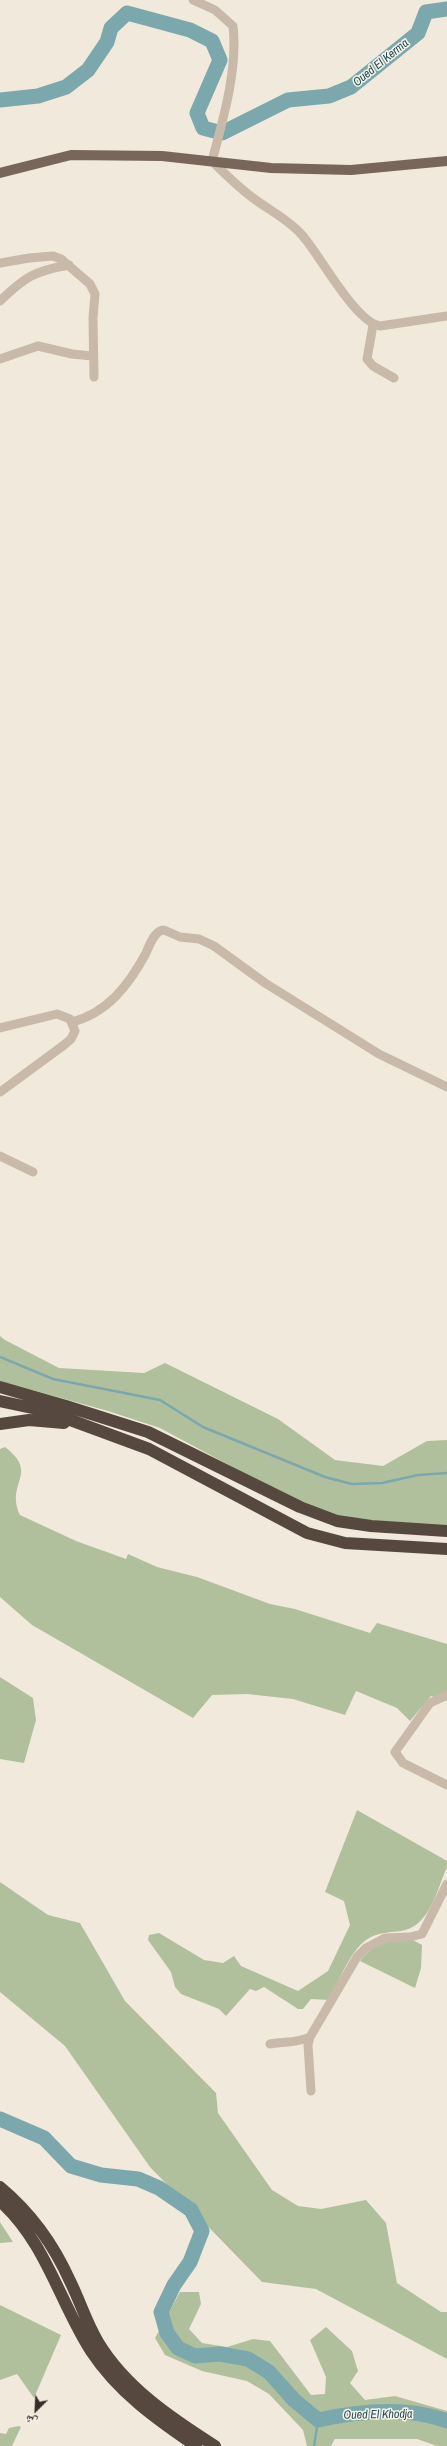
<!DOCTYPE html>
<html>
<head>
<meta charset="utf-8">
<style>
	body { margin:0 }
	#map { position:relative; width:447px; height:2446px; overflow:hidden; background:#f1e9dc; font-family:"Archivo Narrow","Noto Naskh Arabic",sans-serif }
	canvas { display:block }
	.north { position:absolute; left:16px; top:2390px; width:40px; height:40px; -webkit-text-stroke:3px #f9f2e8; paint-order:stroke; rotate:204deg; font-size:11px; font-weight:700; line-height:16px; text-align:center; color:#362d28 }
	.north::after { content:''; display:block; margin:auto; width:14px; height:18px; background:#362d28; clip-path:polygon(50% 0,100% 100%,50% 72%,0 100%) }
</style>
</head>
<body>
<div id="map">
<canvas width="447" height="2446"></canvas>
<div class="north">ش</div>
</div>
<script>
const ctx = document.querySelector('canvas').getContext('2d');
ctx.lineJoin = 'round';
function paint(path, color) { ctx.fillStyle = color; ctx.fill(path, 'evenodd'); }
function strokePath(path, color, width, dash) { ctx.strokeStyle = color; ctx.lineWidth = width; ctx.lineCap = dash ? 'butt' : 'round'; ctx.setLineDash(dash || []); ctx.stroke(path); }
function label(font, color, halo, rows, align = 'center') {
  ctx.font = font + ' "Archivo Narrow",sans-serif'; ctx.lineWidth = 3; ctx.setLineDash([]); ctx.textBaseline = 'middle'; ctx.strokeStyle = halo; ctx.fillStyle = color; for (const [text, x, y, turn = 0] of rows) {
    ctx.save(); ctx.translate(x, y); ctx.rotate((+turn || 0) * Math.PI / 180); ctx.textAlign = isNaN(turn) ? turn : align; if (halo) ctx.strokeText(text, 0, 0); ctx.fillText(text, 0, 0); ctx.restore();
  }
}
const green = new Path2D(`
	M0,1336L5,1340L59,1368L144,1373L165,1363L278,1419L335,1460L383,1466L427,1441L447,1440V1526L339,1518L275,1490L160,1428L108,1411L0,1381Z
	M5,1447C40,1474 5,1482 20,1515L76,1541L126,1559L128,1554L157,1567L197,1577L270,1604L295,1609L370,1633L377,1623L447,1644V1701L431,1696L410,1721L397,1708L356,1691L345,1715L293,1699L247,1694L212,1695L193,1718L32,1625L0,1597V1449Z
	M0,1677L33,1698L36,1720L24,1763L0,1759Z
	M357,1810L447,1861V1867C437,1889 430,1927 401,1931C391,1932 375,1933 366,1940C349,1953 339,1981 329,2000L311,1999L303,2009H298L264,1987L256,1991L250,1989L226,2016L219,2009L181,1994L175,1987L171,1972L148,1940L149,1935L159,1933L204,1960L223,1963L234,1956L241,1966L298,1991L328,1971L350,1925L344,1901L325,1892Z
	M0,1882L48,1915L80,1923L125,2001L216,2093L218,2113L272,2190L298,2206L321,2209L366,2200L386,2223L397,2283L441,2312H447V2359L316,2289L262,2282L150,2167L65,2046L0,1992Z
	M413,1940L422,1945L421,1968L415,1988L360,1961C378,1940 387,1941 413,1940Z
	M0,2222L13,2242L0,2243Z
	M180,2292H199L201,2304L189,2329L202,2343L227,2347L253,2339L270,2341L311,2395L325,2394L326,2377L310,2340L326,2327L352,2351L358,2371L350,2383L365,2400L395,2396L447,2411V2446H437L417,2439H335L331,2446H307L303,2430L269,2394L247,2381L202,2371L165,2355L155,2338Z
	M0,2305L61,2335L34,2398L17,2374L0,2380Z
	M19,2426L21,2427L12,2446H0V2433L6,2434L9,2428Z`);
const stream = new Path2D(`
	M0,1357L53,1379L160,1400L203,1427L325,1477L352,1484L382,1483L418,1475L447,1473
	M314,2446L318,2420`);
const river = new Path2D(`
	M0,100L38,96L66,87L88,70L107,42L111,28L127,13L190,30L212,41L220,60L197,113L203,128L222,133L288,100L329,96L351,87L418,33L426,12L447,9
	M0,2119L44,2138L71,2166L101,2175L138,2179L159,2188L191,2210L202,2231L190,2262L174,2285L161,2312L167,2333L178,2348L195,2356L220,2354L248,2359L269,2372L294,2400L318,2420C359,2411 407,2406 447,2421`);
const minor = new Path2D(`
	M193,0L215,10L233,26C238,69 223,120 212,161C225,174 238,187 253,198C269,210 289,220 302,235C320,255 355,322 380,326L447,316
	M0,263L29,258L53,256L61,259L90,284L95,294L93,318L94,377
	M0,301C25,277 34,271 69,265
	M373,325L367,359L373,366L394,378
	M0,359L38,346L72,354L92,356
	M72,1022C107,1013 128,986 145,955C149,947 154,930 164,930L180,937L199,939L214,946L265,983L379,1054L447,1087
	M0,1028L57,1014L70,1019L75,1031L71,1039L64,1045L0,1092
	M0,1156L33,1172
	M447,1695L430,1703L395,1752L403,1763L447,1785
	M270,2044C286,2041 294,2044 310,2037
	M311,2091L308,2045L310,2037L357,1957L366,1948L385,1938L410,1937L422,1934L447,1884`);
const major = new Path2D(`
	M0,173L71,155L162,156L271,168L351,170L447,161`);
const highway = new Path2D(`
	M0,1387L66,1406L148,1432L300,1507L337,1521L371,1526L447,1531
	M0,1401L46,1411L149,1449L307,1533L345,1543L447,1549
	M0,1424L29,1420L64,1423
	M0,2187C30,2212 54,2245 70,2281C80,2301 86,2322 98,2342C125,2387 171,2418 215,2446
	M0,2201C46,2242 59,2301 91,2351C118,2392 156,2419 196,2446`);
const waterNames = [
	["Oued El Kerma",381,63,-39],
	["Oued El Khodja",378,2415,-1]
];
paint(green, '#b1c09c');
strokePath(stream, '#7ba8ad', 2.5);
strokePath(river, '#7ba8ad', 15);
strokePath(minor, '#c9b9a8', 9);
strokePath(major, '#776659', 10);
strokePath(highway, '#57483f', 12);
label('italic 12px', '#1f4f56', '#f9f2e8', waterNames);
</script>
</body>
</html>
